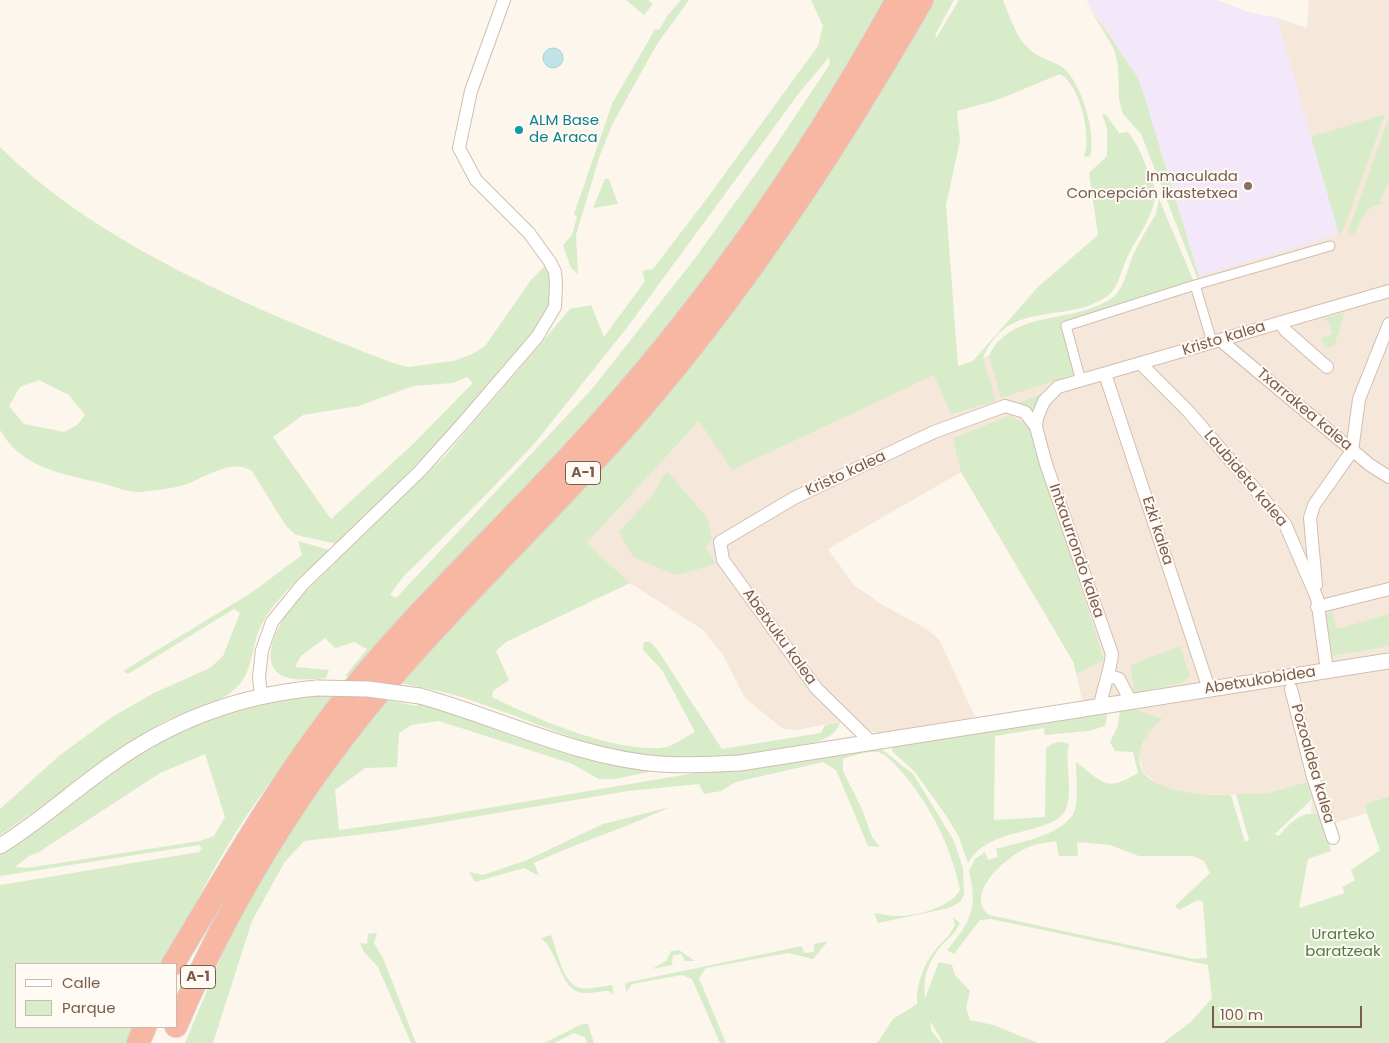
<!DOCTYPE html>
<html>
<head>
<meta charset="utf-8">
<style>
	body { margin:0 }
	#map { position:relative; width:1389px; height:1043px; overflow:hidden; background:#fdf6ec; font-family:Poppins,sans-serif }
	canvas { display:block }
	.legend { position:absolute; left:15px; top:963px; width:162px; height:65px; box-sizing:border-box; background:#fffaf3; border:1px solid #cabbb1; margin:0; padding:6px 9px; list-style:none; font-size:15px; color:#7a5c4d }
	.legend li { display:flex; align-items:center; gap:10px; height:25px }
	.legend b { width:25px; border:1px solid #cabbb1 }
	.scale { position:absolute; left:1212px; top:1006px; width:150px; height:22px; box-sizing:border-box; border:2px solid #7a5c4d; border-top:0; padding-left:6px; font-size:15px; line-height:18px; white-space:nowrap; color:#7a5c4d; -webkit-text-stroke:4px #fffaf3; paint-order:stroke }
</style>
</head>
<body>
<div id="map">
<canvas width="1389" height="1043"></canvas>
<ul class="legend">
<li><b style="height:6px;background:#fff"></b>Calle</li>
<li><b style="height:14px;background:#d8ecc9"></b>Parque</li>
</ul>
<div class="scale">100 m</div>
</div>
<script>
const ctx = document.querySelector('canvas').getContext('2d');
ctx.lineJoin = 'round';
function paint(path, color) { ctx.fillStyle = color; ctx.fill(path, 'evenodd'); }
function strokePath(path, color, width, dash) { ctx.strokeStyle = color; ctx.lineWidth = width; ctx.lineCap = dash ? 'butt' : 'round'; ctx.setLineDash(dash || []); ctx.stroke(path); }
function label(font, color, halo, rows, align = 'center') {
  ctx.font = font + ' Poppins,sans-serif'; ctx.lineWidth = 4; ctx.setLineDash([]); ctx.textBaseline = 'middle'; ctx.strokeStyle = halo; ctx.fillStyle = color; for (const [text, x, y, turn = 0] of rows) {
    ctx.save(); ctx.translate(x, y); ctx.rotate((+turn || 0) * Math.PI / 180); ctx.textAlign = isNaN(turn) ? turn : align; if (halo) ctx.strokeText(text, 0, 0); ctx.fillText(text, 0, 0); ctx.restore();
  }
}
const residential = new Path2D(`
	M1087,0H1216L1248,12L1277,18L1307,28L1309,0H1389V796L1364,805L1367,813L1326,826L1320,815L1311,812L1312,799L1307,782L1268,793L1223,795L1190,794L1158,785L1143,771L1139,755L1149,729L1163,719L1132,708L1085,714L1074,663L961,472L828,549L854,585L881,604L927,629L940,641L975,717L881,733L866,731L854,719L797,730L783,729L745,698L723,655L703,630L630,583L587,543L699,421L930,376L1063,330L1062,322L1198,280L1199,276L1142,89Z`);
const education = new Path2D(`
	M1087,0H1216L1248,12L1277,18L1339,234L1199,276L1142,89L1138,78Z`);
const green = new Path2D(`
	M626,0H648L653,4L644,15Z
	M681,0H689L657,44L612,125L600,155L576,235L578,274L571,268L563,245L572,235L577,217L574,214L612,104L655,29L659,30L667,16Z
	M811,0H885L843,77L732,246L608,399L352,677L345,676L367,649L354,642L335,648L325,638L301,656L295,667L329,670L326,678C312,679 293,682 281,675C256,659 283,618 294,603L445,456L570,309L591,305L604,337L645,281L642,271L653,269L708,197L818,46L823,26ZM829,57L830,64L772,151L696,257L592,389L396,598L390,595L403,577L479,502L535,443L629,325L799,93Z
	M931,0H954L935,35L937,37L959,0H1003C1010,17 1015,35 1028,48C1038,58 1051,60 1062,67C1081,80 1097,135 1090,156L1084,157C1092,136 1080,85 1060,74L997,100L957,111L960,141L946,205L958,366L972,362L1038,287L1098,235L1089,173L1107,156V129L1102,113L1107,116L1119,133L1128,132C1137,143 1141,153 1146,166C1148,173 1154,183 1155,191C1156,215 1135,239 1126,260C1120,273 1119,288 1106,297C1063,325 1008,298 983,358L996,401L951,414L934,375L732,470L699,421L587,543L630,583L506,642L496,651L509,680L493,691L492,697C536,719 611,751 660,748C671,748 685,737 695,732L662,670L643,650L644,642H650L657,649L722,749L821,733L825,725L840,722C834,744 801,745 782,748C738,755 691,764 646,757C585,747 531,720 473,701C449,692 424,688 399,683Z
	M1085,0L1138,78L1142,89L1199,276L1198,280L1141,134L1123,114L1119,99L1118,65L1114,49Z
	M1385,114L1342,233L1339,234L1311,137Z
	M1389,117V181L1380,200L1383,204C1365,205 1361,221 1354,235L1348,232Z
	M0,147C102,248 257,310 390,362L408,367L453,361L470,355L485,346L531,280L547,264C550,279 552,291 548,306C541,330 517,351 501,370C449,431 395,489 337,544L296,535L286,526L252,471C229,456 201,482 177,487C165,489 151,491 139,492C127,492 113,486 101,483C63,474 21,468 0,430ZM467,377L473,383L412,445L331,519L273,437L303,415L359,406L413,386L453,383ZM39,380L69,395L85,415L77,425L64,432L24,424L9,406L20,387Z
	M605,179H609L618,204L593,208Z
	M1159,199L1194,282L1062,322L1076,374L1001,398L989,356C1012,308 1073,325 1112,298C1125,289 1128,264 1135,251C1141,238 1149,226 1156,214Z
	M1345,312L1334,346L1325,348L1321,338L1332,334L1328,320L1324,321L1323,319Z
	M1043,394L1033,416L1015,404Z
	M1010,416L1029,425L1104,660L1076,674L1074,663L961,472L953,438Z
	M667,471L708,519L712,540L706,547L716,564L676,575L633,557L619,532L651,497Z
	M298,541L329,550C306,573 276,596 261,626C251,646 254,671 236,688C215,708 182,710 158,725C103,759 53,799 0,835V809L60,755L112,717L154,693L210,668L223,656L240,613L234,609L128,674L123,671L251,593L302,555Z
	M1332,611L1337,629L1389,614V646L1332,656L1326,614Z
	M1180,646L1190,676L1182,683L1134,693L1131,665Z
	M295,696H336C304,737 272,778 243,821C213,867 189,916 164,964H16V1027H136L130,1043H0V885L199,852L202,848L199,845L0,876V854C58,818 108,769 168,737C207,716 252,705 295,696ZM205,754L225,817L214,836L200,841L27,868L15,867L29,856L39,852L160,773Z
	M387,700L417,706L420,703L650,769L649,772L614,779H599L570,763L439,721L411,725L399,733L397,767L365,768L335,790L339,830L440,816L701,772L879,747L914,775L954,841L963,868L964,895L960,902L949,908L878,923L874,913C882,914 890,916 898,916C917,916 951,907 960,890C951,846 930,805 901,771C895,765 886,753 877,752C866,751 854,756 843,759V771L862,809L872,837L880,847L868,846L836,770L823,762L736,782L721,791L704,794L699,784L628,791L390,831L304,841L284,863L252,921L213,1043H185L231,933L271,858L358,734Z
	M1132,708L1163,719C1151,728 1146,734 1141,749C1127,793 1206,796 1231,795L1245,842L1249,840L1236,794L1268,793L1307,782L1312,799L1275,834L1279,836C1289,823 1304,809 1320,815L1326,826L1331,851L1308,859L1299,908L1345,893L1342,887L1355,880L1351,870L1380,850L1364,805L1389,796V1043H1163L1191,1022L1212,998L1208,965L991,919L980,920L954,954L947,950C971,922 978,908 969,871L975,859L985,852L988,860L998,857L996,849C1020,842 1072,834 1076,805C1078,791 1076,776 1076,762C1103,782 1105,793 1138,773L1133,752L1115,751L1110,742L1118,726L1120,709ZM1056,841L1059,856H1078L1077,842L1110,845L1139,856H1193L1204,861L1210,873L1175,906L1179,910L1198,900L1203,902L1207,958L1194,959L989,915C963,893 1008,855 1029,847C1037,843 1047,843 1056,841Z
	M1108,711L1105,726L1089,731L1045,735L1044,728L995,736L994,820L1045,817L1046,748C1055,742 1060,740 1069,744C1064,765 1074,789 1066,809C1054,836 989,825 968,863L959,837L947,817L915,772L893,752L891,746Z
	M670,807C626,828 579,842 534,863L539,876L524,868L475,882L469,872L483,875L527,860L603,824Z
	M953,917L960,923C955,935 945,940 938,950C927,964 923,981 925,998L939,962L952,965L955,975L970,991L966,1008L970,1020L993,1025L1038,1043H943L930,1021L931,1030L941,1043H877L893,1019L917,1004C916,986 923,964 936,949C942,941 951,935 955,925Z
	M377,933L374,943L383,958L416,1043H411L378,967L364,952L360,943L367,944L368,934Z
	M551,935C557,950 562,983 580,988C590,990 602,986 612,985L614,995L609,991C600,991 585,995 578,992C559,984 558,951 541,938Z
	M828,941L813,959L788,953L706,968L699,978L726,1043H720L692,979L682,975L632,984L626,992L625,983L802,946L804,953L814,952V944Z
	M679,950L695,961H685L681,954L673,955L672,965L652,969L666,961L671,951Z
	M582,1024H588L594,1043H587L585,1037L574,1033L554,1043H544Z`);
const water = new Path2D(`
	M543 58a10 10 0 1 1 20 0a10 10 0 1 1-20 0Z`);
const pedestrian = new Path2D(`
	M1195,285L1212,342
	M1081,381L1066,326L1195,285L1330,246`);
const minor = new Path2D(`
	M1280,323L1286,331L1327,367
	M1220,340L1370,465L1389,477
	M1141,364L1188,411L1285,524L1317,598L1327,671
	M1105,374L1209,689
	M1316,585L1310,518L1314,505L1352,451L1359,399L1389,324
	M1317,607L1389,589
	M1110,676L1119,679L1131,702
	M1291,689L1313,777L1333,838
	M261,695L259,677L262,650L272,622L302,585L420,471L464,422L537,337L555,307L556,284L555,272L550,262L529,233L476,180L459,148L471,91L504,0
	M1100,706C1103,688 1110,673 1112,654L1046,464L1036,427L1037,418L1044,401L1058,387L1389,291
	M871,742L816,688L723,560L720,542L794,498L934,432L1005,406L1025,412L1036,427`);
const tertiary = new Path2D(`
	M420,696C500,718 577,758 660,764C687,766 713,764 740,763L1389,661
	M0,846C39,822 73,791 110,765C172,720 240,695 317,688`);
const motorway = new Path2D(`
	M173,964C224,879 273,793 334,713C407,618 499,534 580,445C703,311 809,160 897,0
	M176,1026C231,896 306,776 399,669C482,574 575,488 656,391C758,269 843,137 922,0
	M138,1043L145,1027`);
const tertiaryBridge = new Path2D(`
	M317,688L368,689L420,696`);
const markers = [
	[519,130,5,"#0f9aa8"],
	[1248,186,5,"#8d6e63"]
];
const shields = [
	[583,473,35],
	[198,977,35]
];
const shieldNames = [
	["A-1",583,473],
	["A-1",198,977]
];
const cultureNames = [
	["ALM Base",529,121],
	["de Araca",529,138]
];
const educationNames = [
	["Inmaculada",1238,177],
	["Concepción ikastetxea",1238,194]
];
const streetNames = [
	["Kristo kalea",1224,339,-17],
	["Txarrakea kalea",1304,410,40],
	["Kristo kalea",846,474,-25],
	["Laubideta kalea",1245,479,50],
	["Ezki kalea",1157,531,72],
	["Intxaurrondo kalea",1076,551,71],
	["Abetxuku kalea",779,637,54],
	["Abetxukobidea",1260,681,-9],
	["Pozoaldea kalea",1312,764,74]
];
const parkNames = [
	["Urarteko",1343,935],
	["baratzeak",1343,952]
];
paint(residential, '#f5e8da');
paint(education, '#f3e8fa');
paint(green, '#d8ecc9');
paint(water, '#bfe3e8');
strokePath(water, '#a5d3da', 1);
strokePath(pedestrian, '#d1beb0', 11);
strokePath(minor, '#d1beb0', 14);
strokePath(tertiary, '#d1beb0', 17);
strokePath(motorway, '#dad1cd', 24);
strokePath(pedestrian, '#fff', 9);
strokePath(minor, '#fff', 12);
strokePath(tertiary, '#fff', 15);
strokePath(motorway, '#f7b7a3', 22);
strokePath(tertiaryBridge, '#d1beb0', 17, []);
strokePath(tertiaryBridge, '#fff', 15);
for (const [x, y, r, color] of markers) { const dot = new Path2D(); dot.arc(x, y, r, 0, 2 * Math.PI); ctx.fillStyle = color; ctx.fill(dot); strokePath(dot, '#fffaf3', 2); }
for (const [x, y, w] of shields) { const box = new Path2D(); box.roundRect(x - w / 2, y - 11.5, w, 23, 4); ctx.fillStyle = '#fffaf3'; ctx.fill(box); strokePath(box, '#7a5c4d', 1); }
label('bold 14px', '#7a5c4d', null, shieldNames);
label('15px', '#0d838f', '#fffaf3', cultureNames, 'left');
label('15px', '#785e54', '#fffaf3', educationNames, 'right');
label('15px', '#7a5c4d', '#fffaf3', streetNames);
label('15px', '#537a41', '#fffaf3', parkNames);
</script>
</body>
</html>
